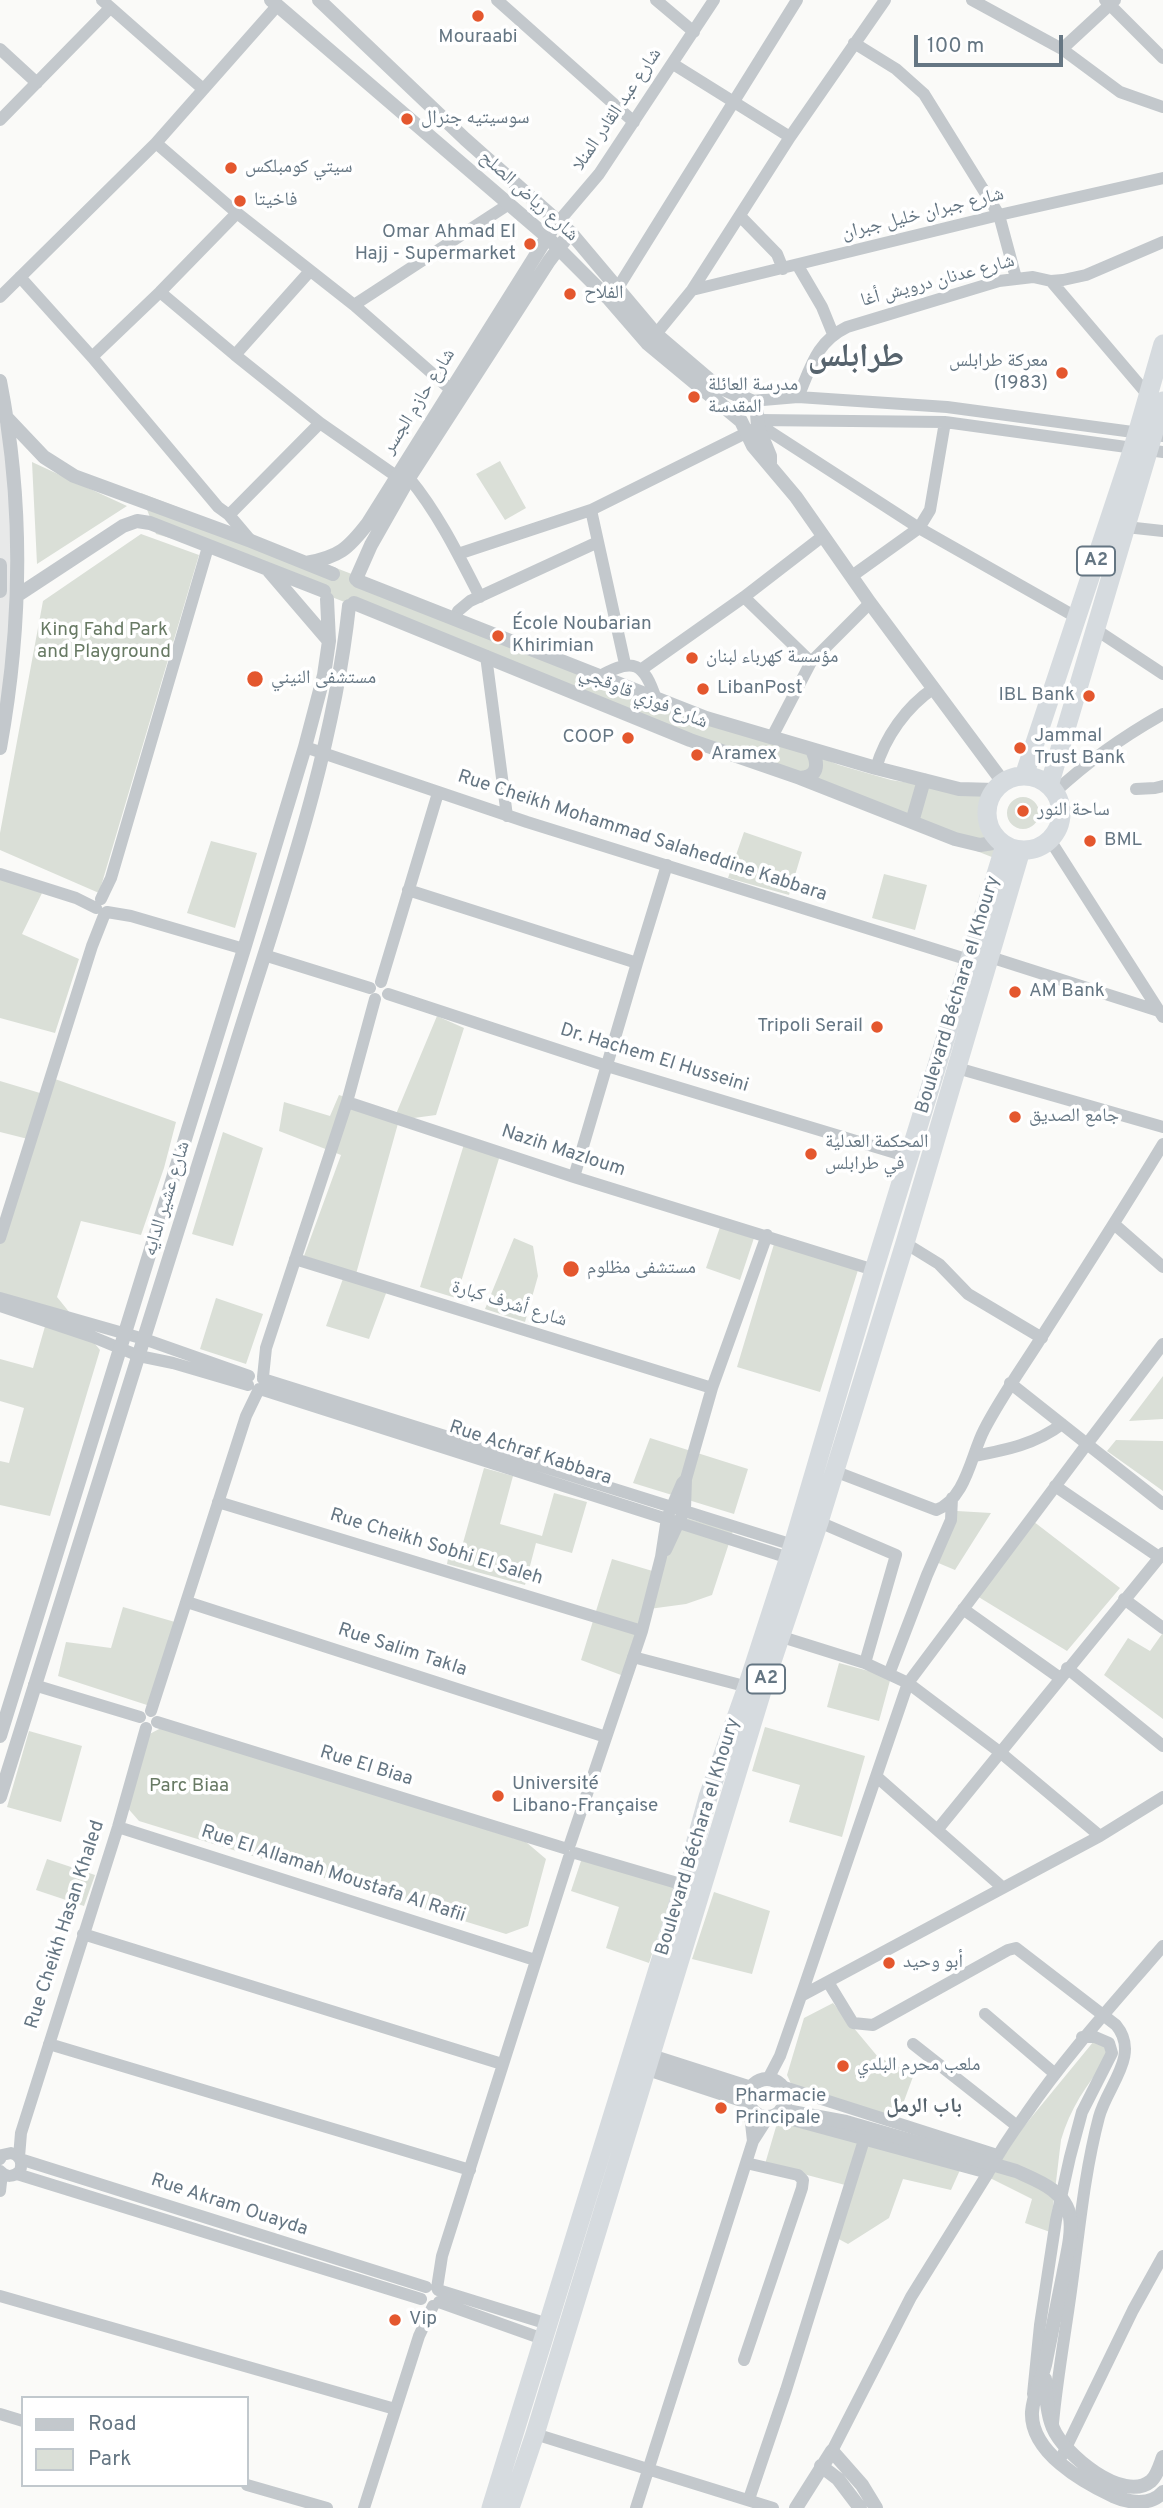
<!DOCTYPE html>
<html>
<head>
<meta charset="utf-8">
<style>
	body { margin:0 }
	#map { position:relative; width:1163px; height:2508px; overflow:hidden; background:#fafaf8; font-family:Overpass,sans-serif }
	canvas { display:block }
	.legend { position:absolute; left:21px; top:2396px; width:228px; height:91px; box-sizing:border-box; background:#fff; border:2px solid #c1c8cd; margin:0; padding:9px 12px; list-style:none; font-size:21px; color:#657683 }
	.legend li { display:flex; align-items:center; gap:14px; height:35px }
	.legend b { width:35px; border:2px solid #c1c8cd }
	.scale { position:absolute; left:914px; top:35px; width:149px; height:32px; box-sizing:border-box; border:4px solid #657683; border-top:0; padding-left:9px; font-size:21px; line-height:24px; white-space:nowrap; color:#657683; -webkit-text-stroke:5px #fff; paint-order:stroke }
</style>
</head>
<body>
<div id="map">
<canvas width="1163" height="2508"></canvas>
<ul class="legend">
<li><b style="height:9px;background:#c3c8cc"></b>Road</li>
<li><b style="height:19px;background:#dadfd7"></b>Park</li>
</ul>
<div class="scale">100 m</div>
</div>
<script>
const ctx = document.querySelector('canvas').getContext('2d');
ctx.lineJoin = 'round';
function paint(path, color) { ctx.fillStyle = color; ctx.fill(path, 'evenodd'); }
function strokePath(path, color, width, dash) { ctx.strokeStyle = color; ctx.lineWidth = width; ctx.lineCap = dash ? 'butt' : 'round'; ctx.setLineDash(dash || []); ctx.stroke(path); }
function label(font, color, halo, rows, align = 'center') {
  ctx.font = font + ' Overpass,"Noto Naskh Arabic",sans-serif'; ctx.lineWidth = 7; ctx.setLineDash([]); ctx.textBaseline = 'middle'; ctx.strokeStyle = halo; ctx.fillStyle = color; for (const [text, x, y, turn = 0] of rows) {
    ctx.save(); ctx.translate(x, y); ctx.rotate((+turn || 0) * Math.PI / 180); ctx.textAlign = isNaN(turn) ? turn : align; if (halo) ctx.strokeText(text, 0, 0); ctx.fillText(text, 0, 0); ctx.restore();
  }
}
const built = new Path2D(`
	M0,422L6,445L20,553L0,748Z`);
const green = new Path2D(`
	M500,461L526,508L505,520L476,474Z
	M32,462L127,506L37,564Z
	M141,493L604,671L839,765L891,780L988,795L989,815L1007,863L215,551L156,534Z
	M141,534L199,555L99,893L0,850V833L43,601Z
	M1007 813a16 16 0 1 1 32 0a16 16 0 1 1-32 0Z
	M744,832L802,852L789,895L728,878Z
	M211,841L257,853L235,928L187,913Z
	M884,874L927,885L915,930L872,918Z
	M0,875L43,891L22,934L79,959L55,1033L0,1018Z
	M437,1016L464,1028L436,1115L399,1120L356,1274L388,1288L369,1339L326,1326L345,1273L304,1256L341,1155L279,1131L284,1102L330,1116L339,1095L396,1114Z
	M55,1079L176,1122L164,1168L141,1235L81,1221L57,1297L100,1350L50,1516L0,1505V1461L9,1463L24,1408L0,1401V1359L33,1368L48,1316L0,1302V1240L28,1139L0,1132V1081L50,1096Z
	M223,1132L263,1148L233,1246L192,1234Z
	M465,1141L501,1152L456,1298L420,1287Z
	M720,1227L754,1238L740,1280L706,1268Z
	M514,1238L533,1246L538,1276L525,1322L485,1309Z
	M774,1244L858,1270L820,1392L737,1367Z
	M216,1298L263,1314L246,1364L200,1349Z
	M1163,1376V1419L1129,1421Z
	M650,1438L748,1469L734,1514L633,1483Z
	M1116,1440L1163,1441V1491L1107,1451Z
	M484,1468L513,1476L500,1524L542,1536L554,1493L587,1502L572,1553L536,1543L525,1585L447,1564L449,1553L461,1550Z
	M957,1511L991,1513L955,1570L936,1562Z
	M675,1515L733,1531L712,1595L686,1604L649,1609L621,1675L581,1660L612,1559L656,1572Z
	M1029,1518L1120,1588L1067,1651L972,1593Z
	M123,1607L175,1622L150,1706L58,1676L66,1642L111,1648Z
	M1162,1634H1163V1719L1104,1675L1128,1638L1150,1651Z
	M839,1663L891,1677L879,1721L827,1707Z
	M765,1727L865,1756L842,1837L789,1822L800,1785L752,1771Z
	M161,1728L526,1842L546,1859L528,1926L506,1934L139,1821L125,1805L142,1738Z
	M29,1731L82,1746L61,1822L7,1807Z
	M584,1852L676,1883L649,1963L606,1948L619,1907L571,1891Z
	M47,1859L95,1875L84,1906L36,1890Z
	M714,1892L770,1911L752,1974L692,1959Z
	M833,2003L878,2057L914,2074L897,2120L792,2086L787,2075L804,2018Z
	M1094,2041L1105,2045L1107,2060C1086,2085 1070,2109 1061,2140L1050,2232L1025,2223L1032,2199L984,2175Z
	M778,2120L960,2170L951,2190L903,2179L889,2218L848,2244L833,2236L849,2186L765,2164Z`);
const minor = new Path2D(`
	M102,0L203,89
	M497,0L634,122
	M656,0L694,32
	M972,0L1062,49L1120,92L1163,107
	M1105,0L1163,58
	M854,43L896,69L924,94L999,215L1016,278
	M0,49L37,83
	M1062,49L1115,0
	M673,64L790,137
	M0,120L110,8
	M156,143L237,213L354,305L450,389
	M740,216L777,254L783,269
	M559,221L599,174L714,0
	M798,266L822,307L833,334
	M20,277L92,357L218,507L229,515L251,541
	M1051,281L1148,395
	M692,290L999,215L1163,178
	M160,292L235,355L320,423L396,476
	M614,294L797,0
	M0,297L156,143L277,6
	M354,305L509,204
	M656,334L692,290L790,137L885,0
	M235,355L310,271
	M92,357L160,292L237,213
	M798,397C811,367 816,342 847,327L999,281L1033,277L1051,281L1063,280L1086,275L1163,242
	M751,401L798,397L947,407L1163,436
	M758,420L945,422L1163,452
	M409,478C438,513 459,556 480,597
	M591,510L625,664
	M229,515L320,423
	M1126,527L1163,531
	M458,554L591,510L758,427L769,431L919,528L1076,617
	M852,576L919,528L930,510L945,422
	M744,597L811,662
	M455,619L458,611L470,601L598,542
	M1095,629L1163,674
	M486,656L507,816
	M642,669L744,597L823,536
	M600,676C634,657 644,663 656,699
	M772,737L811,662L870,603
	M305,747L527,822L969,960
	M876,768C885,737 906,707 934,688
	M1136,789L1155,788L1163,786
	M1055,792C1088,761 1124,736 1163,714
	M1050,840L1163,1017
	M0,874L76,898L96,908
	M408,890L637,963L574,1177
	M101,899L111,878L208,547
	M107,912L131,916L244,949
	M264,955L370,988
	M990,957L1159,1011
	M637,963L667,865
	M381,982L438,793
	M388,994L607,1066L909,1157
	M957,1068L1163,1127
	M347,1102L574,1177L874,1270
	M1114,1224L1163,1267
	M0,1238L92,946L105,913
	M905,1243L939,1264L968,1294L1042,1338
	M295,1259L712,1388
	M0,1298L144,1339L249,1376
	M0,1306L93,1337L139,1356L173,1363L248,1385
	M1163,1344L1087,1444L1163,1504
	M263,1377L266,1348L347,1102L375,999
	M263,1379L793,1545
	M260,1389L789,1558
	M974,1456C1006,1450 1036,1444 1062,1424
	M834,1471L936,1510C966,1499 971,1455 984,1430C1002,1395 1025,1364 1046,1330C1085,1269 1125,1207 1163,1144
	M1055,1486L1159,1557
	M218,1502L642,1631
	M819,1522L896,1555L865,1663
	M666,1550L685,1509L686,1479L712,1388L767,1235
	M1124,1599L1163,1628
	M187,1602L606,1737
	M963,1609L1060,1678
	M782,1637L865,1663L908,1683L1001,1753L1100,1836
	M633,1657L752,1688
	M1067,1668L1163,1746
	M889,1674L927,1575L951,1520L952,1498
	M34,1685L140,1717
	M151,1711L246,1416L259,1389
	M157,1722L564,1848
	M877,1777L1002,1887
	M118,1827L535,1960
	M938,1829L1163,1553
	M570,1844L642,1631L661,1557L667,1518L682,1483L686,1479
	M575,1853L684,1885
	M83,1934L502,2064
	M828,1982L853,2023L873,2025L1008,1950L1016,1948L1116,2025C1141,2055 1107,2086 1099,2117C1084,2174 1079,2233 1071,2291C1065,2335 1057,2379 1053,2423
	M801,1996L1100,1836L1163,1797
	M985,2014L1054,2073
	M49,2044L470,2170
	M913,2044L1017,2126
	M768,2079L780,2056L801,1996L908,1683L1087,1444L1010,1383
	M781,2086L997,2155
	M749,2105L753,2141
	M774,2115L988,2173
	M19,2157L21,2133L118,1827L146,1728
	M0,2159L2,2155L11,2153C20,2155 23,2162 20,2171C14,2177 6,2178 0,2171
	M20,2159L426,2287
	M17,2174L421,2299
	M0,2191L2,2173
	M437,2288L442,2256L569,1857
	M438,2290L548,2324
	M0,2296L395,2409
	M439,2302L543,2339
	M744,2360L802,2188L803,2180L798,2175L746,2163
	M1033,2394L1040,2325L1056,2220L1070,2157L1082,2112L1112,2053L1109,2043L1095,2037H1082
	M0,2414L23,2421
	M535,2434L773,2508
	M832,2451L911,2297L988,2173C999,2152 1012,2133 1026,2114C1067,2054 1116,2001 1163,1946
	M1062,2456L1133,2310L1163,2256
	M247,2485L327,2508
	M749,2499L786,2390L864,2140
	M364,2508L419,2336L433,2306
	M636,2508L753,2141L769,2116`);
const tertiary = new Path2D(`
	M271,0L546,236L608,298L647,343L741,421L753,446L796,497L870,603L1003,782
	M319,0L465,139L571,233L656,334L717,386L751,401L757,413L758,427L770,456V463
	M0,381C24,503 22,626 0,748
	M8,419L44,457L74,476L251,541L333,574
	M306,563C339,557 348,549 368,523L551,231
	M0,565V591
	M269,571L329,641
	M356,579L371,545L409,478L549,261L564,241
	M358,581L706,718L876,768L959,789L995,790
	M18,595L123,526L137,521L150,523L324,591
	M354,603L690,740L800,778L955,839L980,845L1000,842
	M800,778C818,777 819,765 812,750
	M912,822L924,780
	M0,1736L244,949L305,747L324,675L329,641L327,599
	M0,1797C75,1552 155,1309 230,1064C276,914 332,764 349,606
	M651,2056L751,2088
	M648,2069L748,2102
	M748 2098a19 19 0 1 1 38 0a19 19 0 1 1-38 0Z
	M781,2110L846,2122L1016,2171C1038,2181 1065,2190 1070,2217C1073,2235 1066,2258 1063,2276C1057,2305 1051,2335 1045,2365C1041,2380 1033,2396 1032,2412C1030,2452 1083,2482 1113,2496C1129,2503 1151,2506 1163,2492
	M1045,2379C1046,2395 1047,2414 1053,2428C1063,2453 1123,2504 1151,2481C1157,2476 1160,2465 1163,2457
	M821,2466L838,2479L860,2508
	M796,2508L832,2451L862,2485L876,2508`);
const trunk = new Path2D(`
	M1024,776L1133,448L1163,344
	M987 813a37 37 0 1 1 74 0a37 37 0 1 1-74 0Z
	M1049,786L1163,401
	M491,2508L684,1885L708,1797L747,1687L793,1545L874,1270L1005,845
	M510,2508L535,2434L762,1691L819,1522L905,1243L1021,850`);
const markers = [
	[478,16,7,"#e4572e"],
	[407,119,7,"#e4572e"],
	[231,168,7,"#e4572e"],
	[240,201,7,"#e4572e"],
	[530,244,7,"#e4572e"],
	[570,294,7,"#e4572e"],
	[1062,373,7,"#e4572e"],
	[694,397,7,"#e4572e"],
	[498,636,7,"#e4572e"],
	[692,658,7,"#e4572e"],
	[255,679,9,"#e4572e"],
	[703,689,7,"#e4572e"],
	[1089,696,7,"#e4572e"],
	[628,738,7,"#e4572e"],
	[1020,748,7,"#e4572e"],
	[697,755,7,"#e4572e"],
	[1023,811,7,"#e4572e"],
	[1090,841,7,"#e4572e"],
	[1015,992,7,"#e4572e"],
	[877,1027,7,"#e4572e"],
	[1015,1117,7,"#e4572e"],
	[811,1154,7,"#e4572e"],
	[571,1269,9,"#e4572e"],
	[498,1796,7,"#e4572e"],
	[889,1963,7,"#e4572e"],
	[843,2066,7,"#e4572e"],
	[721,2108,7,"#e4572e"],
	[395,2320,7,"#e4572e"]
];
const shields = [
	[1096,561,38],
	[766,1679,38]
];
const shieldNames = [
	["A2",1096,561],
	["A2",766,1679]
];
const poiNames = [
	["Mouraabi",478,38,"center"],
	["سوسيتيه جنرال",421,119],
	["سيتي كومبلكس",245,168],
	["فاخيتا",254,201],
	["Omar Ahmad El",516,233,"right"],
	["Hajj - Supermarket",516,255,"right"],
	["الفلاح",584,294],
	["معركة طرابلس",1048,362,"right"],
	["(1983)",1048,384,"right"],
	["مدرسة العائلة",708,386],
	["المقدسة",708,408],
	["École Noubarian",512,625],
	["Khirimian",512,647],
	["مؤسسة كهرباء لبنان",706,658],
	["مستشفى النيني",271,679],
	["LibanPost",717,689],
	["IBL Bank",1075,696,"right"],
	["Jammal",1034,737],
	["Trust Bank",1034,759],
	["COOP",614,738,"right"],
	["Aramex",711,755],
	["ساحة النور",1037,811],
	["BML",1104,841],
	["AM Bank",1029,992],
	["Tripoli Serail",863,1027,"right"],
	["جامع الصديق",1029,1117],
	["المحكمة العدلية",825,1143],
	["في طرابلس",825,1165],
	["مستشفى مظلوم",587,1269],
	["Université",512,1785],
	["Libano-Française",512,1807],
	["أبو وحيد",903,1963],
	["ملعب محرم البلدي",857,2066],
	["Pharmacie",735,2097],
	["Principale",735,2119],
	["Vip",409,2320]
];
const streetNames = [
	["شارع عبد القادر المنلا",618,110,-56],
	["شارع رياض الصلح",528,197,42],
	["شارع جبران خليل جبران",923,215,-14],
	["شارع عدنان درويش أغا",938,282,-15],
	["شارع حازم الجسر",420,402,-58],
	["شارع فوزي قاوقجي",643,699,22],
	["Rue Cheikh Mohammad Salaheddine Kabbara",642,837,18],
	["Boulevard Béchara el Khoury",959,995,-73],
	["Dr. Hachem El Husseini",654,1059,17],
	["Nazih Mazloum",563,1152,18],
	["شارع عشير الدايه",168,1199,-73],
	["شارع أشرف كبارة",509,1305,17],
	["Rue Achraf Kabbara",530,1454,18],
	["Rue Cheikh Sobhi El Saleh",436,1548,17],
	["Rue Salim Takla",402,1651,18],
	["Rue El Biaa",366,1767,17],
	["Boulevard Béchara el Khoury",699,1837,-73],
	["Rue El Allamah Moustafa Al Rafii",333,1875,18],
	["Rue Cheikh Hasan Khaled",66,1925,-72],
	["Rue Akram Ouayda",229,2206,18]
];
const parkNames = [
	["King Fahd Park",104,631],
	["and Playground",104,653],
	["Parc Biaa",189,1787]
];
const neighbourhoodNames = [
	["باب الرمل",924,2108]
];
const townNames = [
	["طرابلس",856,359]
];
paint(built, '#e8e9e9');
paint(green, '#dadfd7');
strokePath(minor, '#c3c8cc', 12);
strokePath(tertiary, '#c3c8cc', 14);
strokePath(trunk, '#d6dbdf', 19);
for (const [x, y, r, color] of markers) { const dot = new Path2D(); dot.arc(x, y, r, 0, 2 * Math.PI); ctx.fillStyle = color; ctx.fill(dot); strokePath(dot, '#fff', 2.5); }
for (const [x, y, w] of shields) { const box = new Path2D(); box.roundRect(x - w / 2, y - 14.5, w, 29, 5); ctx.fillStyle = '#fff'; ctx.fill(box); strokePath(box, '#657683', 2); }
label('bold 18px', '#657683', null, shieldNames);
label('19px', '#657683', '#fff', poiNames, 'left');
label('19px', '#657683', '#fff', streetNames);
label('19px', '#687a64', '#fff', parkNames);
label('bold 21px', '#57646e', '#fff', neighbourhoodNames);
label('bold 33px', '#57646e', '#fff', townNames);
</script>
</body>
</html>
